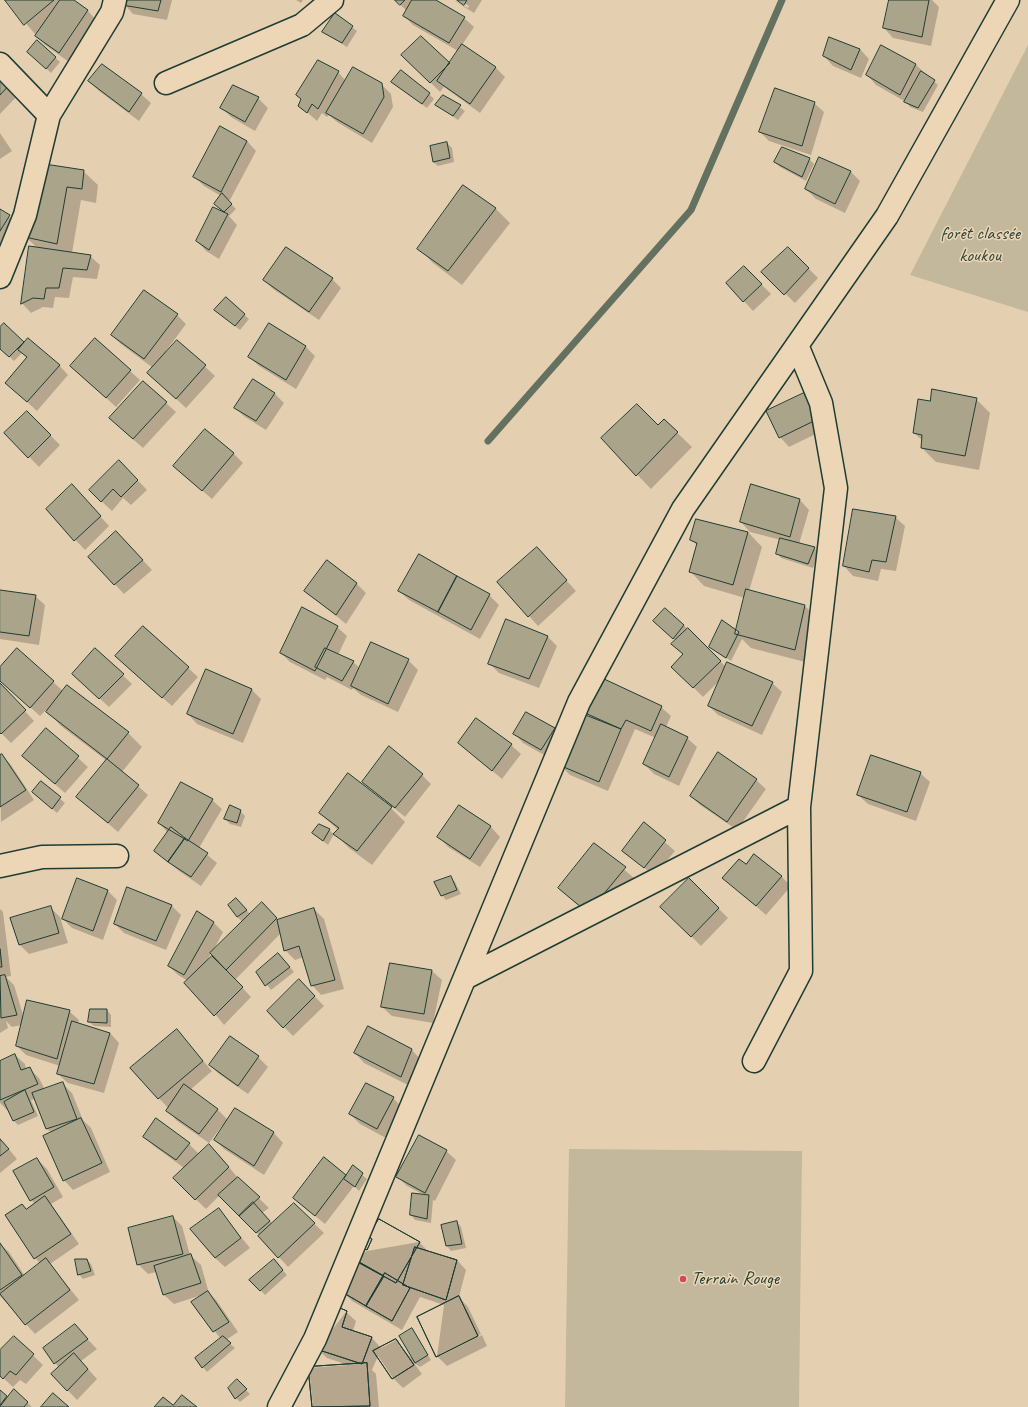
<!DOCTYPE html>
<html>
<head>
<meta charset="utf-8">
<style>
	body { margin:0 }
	canvas { display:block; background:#e4d0b0 }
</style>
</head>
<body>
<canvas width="1028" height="1407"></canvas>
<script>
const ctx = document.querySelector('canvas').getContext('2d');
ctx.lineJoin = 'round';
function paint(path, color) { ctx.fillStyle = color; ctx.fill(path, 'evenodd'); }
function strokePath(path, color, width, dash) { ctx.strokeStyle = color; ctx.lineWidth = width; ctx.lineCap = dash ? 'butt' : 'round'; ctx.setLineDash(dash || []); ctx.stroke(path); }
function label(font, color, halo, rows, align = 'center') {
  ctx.font = font + ' Caveat,sans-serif'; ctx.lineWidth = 3; ctx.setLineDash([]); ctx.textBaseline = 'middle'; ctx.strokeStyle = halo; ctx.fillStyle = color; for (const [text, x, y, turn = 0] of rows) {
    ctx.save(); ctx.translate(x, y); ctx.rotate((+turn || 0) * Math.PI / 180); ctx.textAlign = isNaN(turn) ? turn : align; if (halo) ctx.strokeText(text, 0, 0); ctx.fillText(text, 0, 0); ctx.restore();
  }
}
const green = new Path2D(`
	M1028,45V312L910,275Z
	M569,1149L802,1151L799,1407H565Z`);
const shadow = new Path2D(`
	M6,0H72L88,11L97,21L69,62L45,45L36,36L40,31L35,34Z
	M124,0H172L167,20L133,14L124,4Z
	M296,0H303L301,3Z
	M395,0H434L464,18L474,27L462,45L495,67L505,77L480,113L444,87L440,92L412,64H450L458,51L413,25L404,16L407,11Z
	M453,0L468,8L469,6L458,0H482L474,13Z
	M890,0H932L939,7L931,46L893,38L884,28Z
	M335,15L357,31L347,47L323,32Z
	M830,38L860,49L869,59L861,78L833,66L824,56Z
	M37,41L60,62L51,73L33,56Z
	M881,46L916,65L938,85L923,112L910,107L906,102L876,85L867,75Z
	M338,72L346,81L381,84L391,94L393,107L372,143L337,122L329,115L327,117L322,113L317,121L300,106L302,100L297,95Z
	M0,73L21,92L0,114Z
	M89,81L141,94L151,103L139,121L99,91Z
	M233,86L258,98L268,108L255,131L231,117L222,108Z
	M397,86L429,94L434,99L427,108Z
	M444,96L465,111L458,120L436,105Z
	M814,103L824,112L811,155L769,141L760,132Z
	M220,127L247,141L256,151L230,200L225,198L236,209L229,216L237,225L219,259L206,251L197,241L226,213L219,208L221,196L204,186L195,177Z
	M0,133L12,151L0,159Z
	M447,143L452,148L454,162L438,166L433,162Z
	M809,159L814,164L806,181L780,167L775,162Z
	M820,159L851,172L860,181L845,213L816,199L806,189Z
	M39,164L83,171L98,185L96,203L81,200L72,253L90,256L100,265L97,279L73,277L69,298L55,297L53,308L43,307L31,313L22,303L38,249L26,237Z
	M464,186L496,209L510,223L462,285L433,263L419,249Z
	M0,210L19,225L0,257Z
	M788,248L818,278L795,303L763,272Z
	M744,267L771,294L753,311L727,283Z
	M332,279L341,288L319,320L273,289L264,280Z
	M226,298L249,319L240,330L220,314Z
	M177,315L186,324L166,351L167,352L177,341L215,376L186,408L158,382L153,368L121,344L112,335Z
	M4,324L25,344L59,365L68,375L37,411L6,383L27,358L22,353L14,361L0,348V329Z
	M269,325L306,347L315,356L296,389L259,366L249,357Z
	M95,339L140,380L116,407L71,366Z
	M274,393L284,403L266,430L245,417L235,408Z
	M804,394L814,403L826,429L789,447L780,437Z
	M976,399L990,413L979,470L936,462L922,448L923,441L914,433L931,402Z
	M166,403L176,412L143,448L120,428Z
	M27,412L60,445L39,467L6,433Z
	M664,420L692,447L651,489L603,439L658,427Z
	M233,453L243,463L212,499L174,466Z
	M129,471L147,490L131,505L123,498L112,511L100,500Z
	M752,485L800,500L809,510L799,544L814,548L819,553L813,568L781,558L777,553L781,540L750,532L741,522Z
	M81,495L109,526L85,550L47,510Z
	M895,517L905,526L896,571L881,569L878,581L853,576L844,566Z
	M748,532L762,547L749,591L805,606L819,620L809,663L751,648L742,639L731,661L710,647L737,632L745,598L704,586L690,571L698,546L691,540Z
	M125,541L152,570L124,594L89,557Z
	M420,555L489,595L499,605L480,639L409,600L399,591Z
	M546,558L576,591L538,626L529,616Z
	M327,562L357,584L366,593L346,624L306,591Z
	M0,591L35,596L45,605L39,645L0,639Z
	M665,610L688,629L726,667L772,683L782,692L762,735L718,715L709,706L719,681L703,697L673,667L684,655L673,644L676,641L659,625Z
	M507,620L548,637L557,646L539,688L499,673L490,664Z
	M144,627L198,677L172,706L126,666Z
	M337,627L347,636L338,655L353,662L360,668L408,660L418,670L398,712L361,695L353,688L352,690L327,677L325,680L290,662L281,653Z
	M17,649L63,691L128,733L142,747L122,772L148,795L118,832L77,797L107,761L61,726L46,710L40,716L0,680V669Z
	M95,649L132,684L109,707L83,683Z
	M0,684L34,721L11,743L0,732Z
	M252,690L261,699L243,743L197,724L188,714Z
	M661,707L671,716L666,727L687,738L697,747L679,786L654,774L644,764L656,738L635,729L608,791L570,775L560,765L592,718L586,712Z
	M46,729L88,767L65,793L33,765Z
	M554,729L563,738L551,759L523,743L514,733Z
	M459,743L511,745L521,754L502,779Z
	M2,755L11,765L34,800L1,822L0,757Z
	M920,773L930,782L916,821L868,804L858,795Z
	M422,775L431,784L405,817L363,782Z
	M756,780L766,789L737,830L700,805L691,796Z
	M41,783L65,803L57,813L38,796Z
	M212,800L222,809L199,848L217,863L201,886L179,871L155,851L168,833L159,823Z
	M459,807L491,827L500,837L480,867L448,847L439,837Z
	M391,808L405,822L372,865L349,848L335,834L338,830L320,813Z
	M240,811L245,816L241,827L230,824L225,819Z
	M644,824L675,851L654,876L624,851Z
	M329,830L334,834L328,845L318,837Z
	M594,844L634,878L598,922L559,888Z
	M746,866L781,876L791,886L766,915L724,878Z
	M450,877L455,882L461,894L446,900L442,895Z
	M78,879L108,891L117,900L103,940L72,928L63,919Z
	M689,879L728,918L701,946L662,907Z
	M128,888L172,906L181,915L166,950L124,933L115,924Z
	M240,903L251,915L262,904L279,921L314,909L324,919L344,989L321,995L312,985L304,957L295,960L285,950L281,933L235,980L251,997L224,1025L188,981L178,975L169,966L197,912L214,923L223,932L213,951L243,922L237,917ZM211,953L214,956L207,963H206Z
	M50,907L60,917L68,943L29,954L20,945L12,919Z
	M0,909L3,912L11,976L6,977L14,985L24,1018L69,1011L79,1020L78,1024L110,1033L119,1043L104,1093L68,1083L58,1074L60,1066L26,1055L17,1046L22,1025L12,1027L6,1021L8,1028L0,1033Z
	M282,958L294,972L271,990L257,972Z
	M391,964L432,971L442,980L433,1023L392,1016L382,1007Z
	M299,980L324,1006L293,1036L268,1011Z
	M107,1010L111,1015V1027L94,1026L89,1022Z
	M369,1027L412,1050L421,1060L410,1086L364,1063L355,1053Z
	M176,1030L212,1071L190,1090L218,1110L228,1120L235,1109L274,1133L283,1143L264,1175L224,1149L215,1140L224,1127L222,1126L209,1143L177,1121L168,1111L169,1109L131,1068Z
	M230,1037L258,1057L268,1067L248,1094L219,1074L210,1065Z
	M15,1055L25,1064L26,1069L29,1068L39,1078L45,1090L63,1084L72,1093L83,1120L91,1128L110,1172L73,1190L64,1180L52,1133L47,1129L35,1099L31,1100L38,1116L18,1125L14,1121L9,1110H7L0,1103V1062Z
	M393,1098L403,1108L386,1138L360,1124L350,1114Z
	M156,1120L189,1144L199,1154H218L238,1178L269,1208L262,1213L273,1224L294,1204L324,1233L288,1267L260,1236L219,1196L206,1209L174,1178L184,1168L154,1146L144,1137Z
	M0,1138L17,1159L0,1173Z
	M446,1151L456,1160L435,1201L433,1200L431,1223L415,1220L411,1215L424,1195L407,1186L397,1176Z
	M324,1158L347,1177L353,1167L367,1179L359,1191L354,1186L325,1224L304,1207Z
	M37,1159L47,1169L63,1197L51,1204L79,1244L50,1264L79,1300L35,1334L0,1296V1244L9,1252L25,1276L41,1264L35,1258L27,1210L35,1204L31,1200Z
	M218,1209L250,1248L225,1267L215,1258Z
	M173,1217L182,1226L190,1255L201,1265L209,1293L217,1301L238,1332L226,1340L235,1348L207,1372L203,1367L221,1339L192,1303L202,1295L174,1304L164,1295L156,1272L148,1274L138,1264Z
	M457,1222L461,1227L466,1248L451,1251L447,1246L442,1225Z
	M419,1242L429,1252L457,1260L466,1270L459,1297L468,1307L481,1334L440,1354V1356L482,1335L487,1346L447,1366L437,1356L444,1305L420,1297L402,1330L352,1301L343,1292L354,1259L367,1251Z
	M87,1260L91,1264L95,1275L83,1279L79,1274Z
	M278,1265L287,1275L265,1295L251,1280Z
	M346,1312L356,1321L353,1331L372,1338L381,1348L396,1340L411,1358L412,1357V1329L431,1360L420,1367L414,1363L422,1374L403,1388L393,1378L378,1356L372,1370L376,1374L379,1407H313L309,1368L348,1365L327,1358L317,1349Z
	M75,1326L97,1349L81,1361L97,1379L77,1400L52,1374L59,1368L45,1349Z
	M14,1337L43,1365L26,1384L20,1380L13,1387L0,1375V1352Z
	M237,1381L250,1394L240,1402L236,1398Z
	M14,1390L32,1407H0V1391L7,1398Z`);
const stream = new Path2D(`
	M488,441L691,210L782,0`);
const building = new Path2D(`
	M5,0H54L24,25Z
	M60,0H74L88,10L59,53L35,36Z
	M123,0H161L158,11L122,5Z
	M395,0H405L400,5Z
	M412,0H436L465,17L449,43L403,16Z
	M457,0H467L464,5Z
	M889,0H929L922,37L883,28Z
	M335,13L353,26L342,43L322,32Z
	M421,36L450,63L430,83L401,55Z
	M829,37L860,49L851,70L823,56Z
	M37,40L56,57L46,69L27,52Z
	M462,44L496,67L470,104L437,81Z
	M881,45L916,64L900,95L866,75Z
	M318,60L339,71L318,109L312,104L307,113L298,106L301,99L296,95Z
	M102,64L142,93L129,112L88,81Z
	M353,67L382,83L384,97L363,134L326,113Z
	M401,70L430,93L422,104L391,82Z
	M921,71L935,80L918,108L904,102Z
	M0,72L12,82L0,95Z
	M233,85L259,97L245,122L220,108Z
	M775,88L815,102L802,146L759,132Z
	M443,95L461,105L453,116L435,105Z
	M220,126L247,141L221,192L193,177Z
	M447,142L450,158L433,162L430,146Z
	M782,147L810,158L802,177L774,162Z
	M819,157L851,171L835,204L805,189Z
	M38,163L84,170L82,189L67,187L57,244L25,237Z
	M463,185L496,208L448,271L417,249Z
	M222,193L232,204L224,212L214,204Z
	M213,207L228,214L209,250L196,241Z
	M0,209L10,215L0,231Z
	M29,246L91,255L87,270L63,268L59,288H46L44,299L33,298L21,304Z
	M286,247L333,278L309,312L263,280Z
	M788,247L809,268L784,295L761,272Z
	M744,266L762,284L743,302L726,283Z
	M144,290L178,314L144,359L111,335Z
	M226,297L245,314L235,326L214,310Z
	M4,323L24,342L9,357L0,349V327Z
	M269,323L306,346L286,380L248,357Z
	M28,338L60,365L27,402L5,383L27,357L18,350Z
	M95,338L131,370L106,398L70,366Z
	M177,340L206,365L176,399L147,373Z
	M253,379L275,393L256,421L234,408Z
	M143,381L167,402L133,439L109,418Z
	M932,389L977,398L965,456L921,448L922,435L913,433L918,399L930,401Z
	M804,393L818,419L779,438L766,411Z
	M637,404L658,425L664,419L678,432L636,476L601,438Z
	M27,411L51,435L28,458L4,433Z
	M205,429L234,453L202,491L173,466Z
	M119,460L138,480L121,497L113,489L101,502L89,490Z
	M72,484L101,516L74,541L46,509Z
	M751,484L800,499L790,537L740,522Z
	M853,509L896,516L886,562L872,560L869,572L843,566Z
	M696,519L748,532L733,585L689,572L697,543L690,540Z
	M116,531L143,560L114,585L88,557Z
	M780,538L815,547L808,564L776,554Z
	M537,547L567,580L528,617L497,582Z
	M419,554L457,576L438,612L398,591Z
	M327,560L357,583L336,615L304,591Z
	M457,576L490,594L471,630L438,612Z
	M746,589L805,605L795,650L735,634Z
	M0,590L36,595L29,636L0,632Z
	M302,607L338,626L315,671L280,653Z
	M665,608L684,625L673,639L653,621Z
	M506,619L548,636L529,679L488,664Z
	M722,620L739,632L726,658L709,647Z
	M143,626L189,667L162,698L115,656Z
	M688,628L721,661L693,688L671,667L683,654L671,644Z
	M371,642L409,659L388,704L351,686Z
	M17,648L54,681L30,708L0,681V667Z
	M95,648L124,674L99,699L72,674Z
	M325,648L354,661L342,681L315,667Z
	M727,662L773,682L752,726L708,706Z
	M206,669L252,689L233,734L187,714Z
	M602,678L662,706L651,731L626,720L621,729L585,713Z
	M0,683L26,710L1,734L0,733Z
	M67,685L129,732L107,759L46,712Z
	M526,712L555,728L541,750L513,734Z
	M583,714L621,729L599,782L559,765Z
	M476,718L512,744L492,771L458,743Z
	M661,724L688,737L669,777L643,764Z
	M46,728L79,756L55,784L22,756Z
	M389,746L423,774L395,808L362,782Z
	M718,752L757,779L727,822L690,796Z
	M2,754L26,790L0,807V755Z
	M871,755L921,772L907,812L857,795Z
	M107,759L139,785L108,823L76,797Z
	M348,773L392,807L357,851L333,834L339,828L319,813Z
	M41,781L61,797L52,809L32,792Z
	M181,782L213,799L188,841L158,823Z
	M230,805L241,810L237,823L224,819Z
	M459,805L491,826L470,859L437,837Z
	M644,822L666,840L644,868L622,851Z
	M319,824L330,829L323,841L312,833Z
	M171,827L185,838L168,862L154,851Z
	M185,838L208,853L191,877L168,862Z
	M594,843L626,867L588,913L558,888Z
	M754,854L782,876L756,906L722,878L739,859L746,864Z
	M451,876L457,890L441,896L434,882Z
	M77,878L108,890L93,931L62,919Z
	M689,878L719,908L691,937L660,907Z
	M127,887L172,905L156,941L114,924Z
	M236,898L247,910L237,917L228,905Z
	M262,902L277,918L226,970L210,953Z
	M51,906L59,933L19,945L10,918Z
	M314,908L335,980L311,986L299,946L284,951L277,920Z
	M197,911L214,922L184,975L168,966Z
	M0,949L2,967H0Z
	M278,953L290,967L265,986L256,972Z
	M212,956L243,987L214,1016L184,983Z
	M390,963L432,970L424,1014L381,1007Z
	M5,975L17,1015L1,1018L0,976Z
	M299,979L315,996L283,1028L267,1011Z
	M27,1000L70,1010L57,1059L16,1046Z
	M90,1009H107V1023L88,1022Z
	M72,1021L110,1033L94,1084L57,1074Z
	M368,1026L412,1049L401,1077L354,1053Z
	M177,1029L203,1061L158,1099L130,1068Z
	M230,1036L259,1056L238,1086L209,1065Z
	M15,1054L21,1070L30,1067L38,1084L0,1100V1061Z
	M63,1082L77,1119L46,1129L32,1093Z
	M366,1083L394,1097L377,1129L349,1114Z
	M184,1084L218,1109L199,1134L166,1111Z
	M25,1090L34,1112L13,1121L4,1102Z
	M235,1108L274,1132L254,1166L214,1140Z
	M81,1118L102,1163L63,1181L43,1136Z
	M156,1118L190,1143L176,1160L143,1137Z
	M419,1135L447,1150L425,1193L396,1177Z
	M0,1139L9,1149L0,1156Z
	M209,1144L229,1167L195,1200L173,1178Z
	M324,1157L346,1175L315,1216L293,1198Z
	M37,1158L54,1187L30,1201L13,1171Z
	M353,1165L363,1173L355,1187L344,1179Z
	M238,1177L260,1197L239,1216L218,1195Z
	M412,1193L429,1195L427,1219L410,1215Z
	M45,1196L71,1234L34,1259L5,1215L22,1204L26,1209Z
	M253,1202L270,1221L256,1233L239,1216Z
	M294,1203L315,1223L278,1258L258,1236Z
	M219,1208L241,1238L215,1258L190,1229Z
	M173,1216L183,1254L137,1265L128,1228Z
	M379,1219L420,1242L396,1283L352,1259L361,1246L367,1250L372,1239L368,1236Z
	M379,1219L420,1242L396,1283L352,1259L361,1246L367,1250L372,1239L368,1236Z
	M457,1221L462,1244L446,1246L441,1225Z
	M0,1243L22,1275L0,1290Z
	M415,1247L457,1260L446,1300L403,1285Z
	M415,1247L457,1260L446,1300L403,1285Z
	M191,1254L201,1283L163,1295L154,1266Z
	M46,1258L70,1290L25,1325L0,1294Z
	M75,1259H87L91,1271L78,1275Z
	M274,1259L283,1270L260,1291L249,1280Z
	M359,1262L384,1276L366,1306L342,1292Z
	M359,1262L384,1276L366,1306L342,1292Z
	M385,1273L410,1288L392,1321L366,1306Z
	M385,1273L410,1288L392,1321L366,1306Z
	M208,1291L229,1322L213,1332L191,1302Z
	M459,1296L478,1336L436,1357L417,1317Z
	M459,1296L478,1336L436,1357L417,1317Z
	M333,1305L347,1311L342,1327L372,1337L362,1364L316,1349Z
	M333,1305L347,1311L342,1327L372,1337L362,1364L316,1349Z
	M75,1324L88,1339L54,1364L43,1348Z
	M412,1328L428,1355L415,1363L399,1336Z
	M14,1336L34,1354L16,1375L10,1371L3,1379L0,1376V1350Z
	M223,1336L231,1343L202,1368L195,1358Z
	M396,1339L414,1365L392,1379L373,1351Z
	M396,1339L414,1365L392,1379L373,1351Z
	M74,1353L88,1369L67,1391L51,1374Z
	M367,1363L370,1406L312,1407L308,1367Z
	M367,1363L370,1406L312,1407L308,1367Z
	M237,1379L247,1389L235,1399L228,1388Z
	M14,1389L28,1402L24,1407H0Z
	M0,1390L7,1396L0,1405Z
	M53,1393L69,1407H41Z
	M182,1395L197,1407H154L163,1397L173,1405Z`);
const minor = new Path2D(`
	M0,64L49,115
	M166,83L302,25L332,0
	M0,277L25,215L49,115L112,12L115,0
	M0,866L42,857L117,856
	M465,978L799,807
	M754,1061L801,971L799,807L836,488L821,403L797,345
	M279,1407L315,1339L579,702L683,509L887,216L1008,0`);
const markers = [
	[683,1279,4,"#d1495b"]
];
const parkNames = [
	["forêt classée",980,234],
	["koukou",980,256]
];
const poiNames = [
	["Terrain Rouge",691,1279]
];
paint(green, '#c3b79c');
paint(shadow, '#0003');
strokePath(stream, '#657160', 7);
paint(building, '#aaa48b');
strokePath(building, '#1f3d34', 1);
strokePath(minor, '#1f3d34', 25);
strokePath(minor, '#ecd6b5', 22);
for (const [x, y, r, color] of markers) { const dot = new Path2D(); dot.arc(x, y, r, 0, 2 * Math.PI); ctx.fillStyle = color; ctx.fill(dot); strokePath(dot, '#ecd6b5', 1.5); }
label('19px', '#2f493e', '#ecd6b5', parkNames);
label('19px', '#1f3d34', '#ecd6b5', poiNames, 'left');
</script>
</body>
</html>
